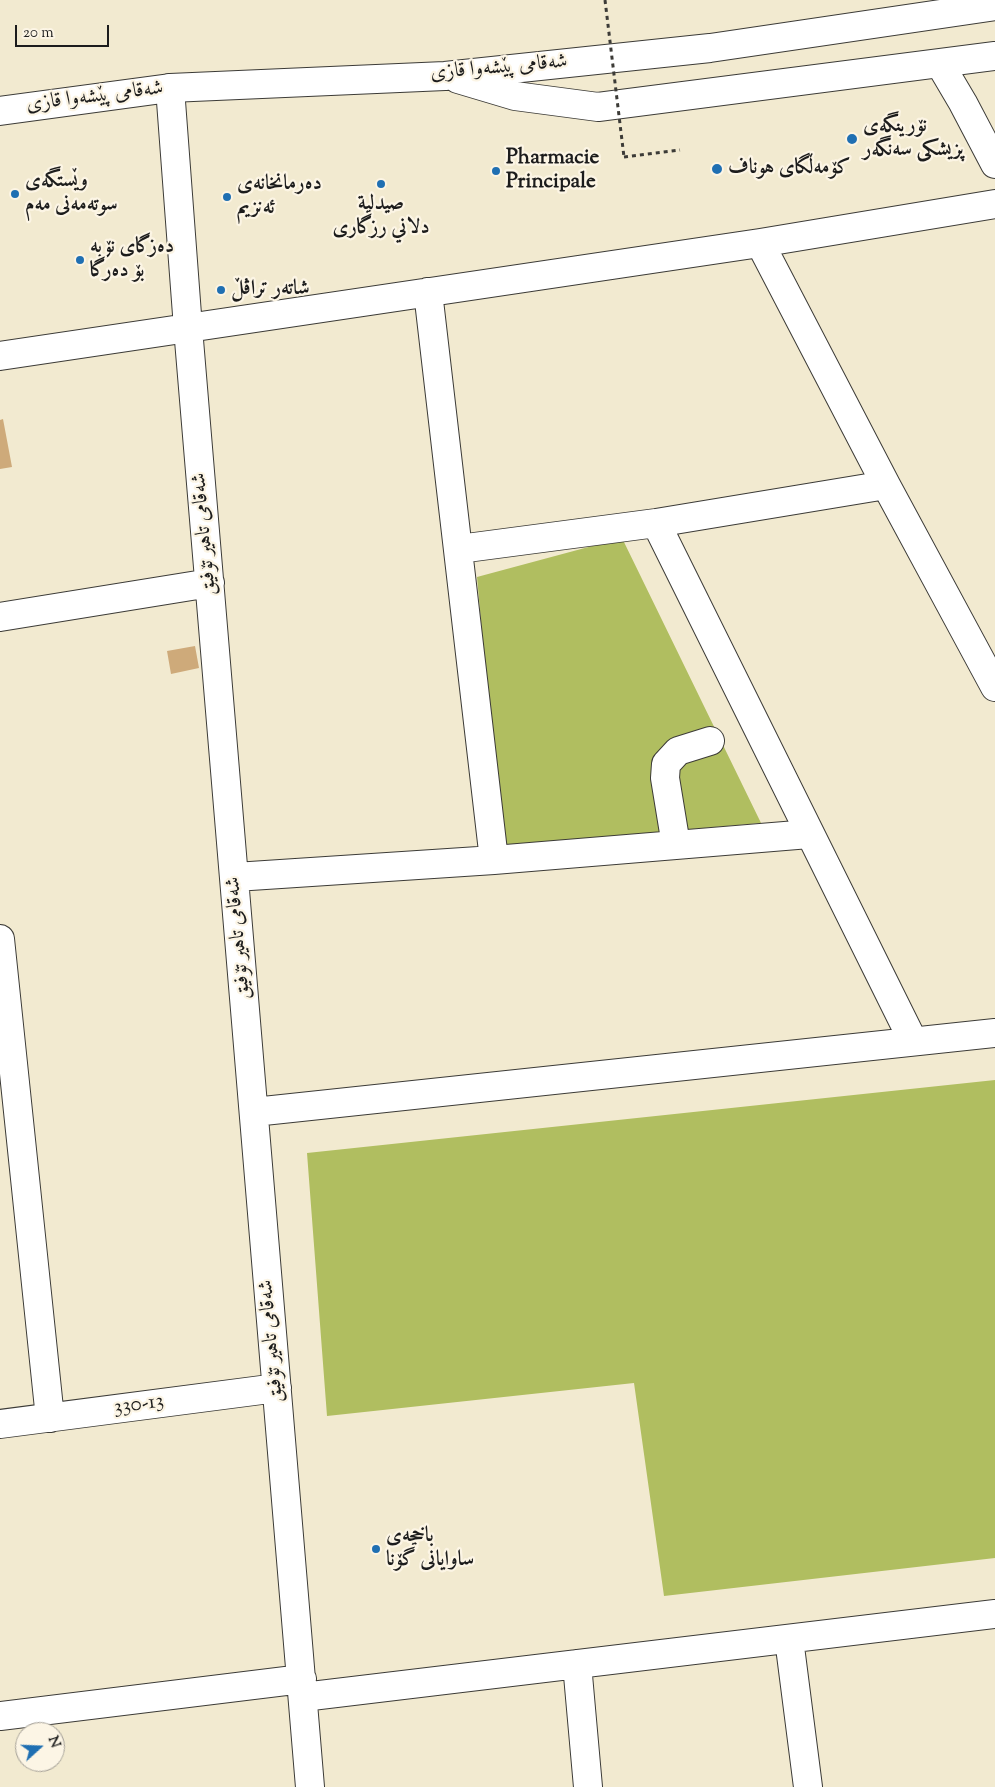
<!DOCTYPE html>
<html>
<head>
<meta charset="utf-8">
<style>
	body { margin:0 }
	#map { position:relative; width:995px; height:1787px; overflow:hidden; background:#f2ead0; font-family:"Sorts Mill Goudy",serif }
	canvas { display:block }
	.north { position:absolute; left:15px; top:1722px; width:50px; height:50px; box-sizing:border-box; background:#fcf5e5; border:1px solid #a29e95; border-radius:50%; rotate:70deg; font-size:14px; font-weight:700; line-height:20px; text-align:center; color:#1c1c1c }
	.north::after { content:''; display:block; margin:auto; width:18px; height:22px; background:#1f6fb2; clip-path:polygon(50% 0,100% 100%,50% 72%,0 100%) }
	.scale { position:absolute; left:15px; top:25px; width:94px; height:22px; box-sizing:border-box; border:2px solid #1c1c1c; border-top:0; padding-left:6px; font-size:15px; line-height:18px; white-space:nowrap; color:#1c1c1c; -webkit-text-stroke:4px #fcf5e5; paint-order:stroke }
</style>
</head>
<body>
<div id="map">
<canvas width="995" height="1787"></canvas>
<div class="north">N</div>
<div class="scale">20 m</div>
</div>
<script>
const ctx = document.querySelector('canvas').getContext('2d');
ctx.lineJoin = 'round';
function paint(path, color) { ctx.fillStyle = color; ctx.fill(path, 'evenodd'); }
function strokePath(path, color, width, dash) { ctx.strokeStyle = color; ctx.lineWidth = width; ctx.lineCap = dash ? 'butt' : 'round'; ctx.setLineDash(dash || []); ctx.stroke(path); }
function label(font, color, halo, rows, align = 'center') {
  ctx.font = font + ' "Sorts Mill Goudy",Amiri,serif'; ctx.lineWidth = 4.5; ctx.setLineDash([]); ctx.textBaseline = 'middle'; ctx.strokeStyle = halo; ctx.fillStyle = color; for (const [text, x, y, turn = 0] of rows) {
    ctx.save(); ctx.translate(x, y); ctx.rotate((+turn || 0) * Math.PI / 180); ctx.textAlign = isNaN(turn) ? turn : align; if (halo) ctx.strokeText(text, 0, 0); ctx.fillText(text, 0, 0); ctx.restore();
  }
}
const green = new Path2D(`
	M622,538L761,823L501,846L477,577Z
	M995,1080V1558L664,1596L634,1383L327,1416L307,1153Z`);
const building = new Path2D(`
	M3,419L12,467L0,469V420Z
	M195,646L199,668L171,674L167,651Z`);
const path = new Path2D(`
	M624,157L680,150`);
const minor = new Path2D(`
	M940,64L963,103L995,164
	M170,88L188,328L310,1787
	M760,243L886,485L995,687
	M428,292L494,860
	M0,356L760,243L995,204
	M656,523L913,1041
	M459,549L656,523L886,485
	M0,617L210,583
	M676,845L665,778L666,764L678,751L710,741
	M235,877L494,860L809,834
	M0,939L50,1418
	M254,1112L995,1033
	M0,1424L277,1388
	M789,1639L808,1787
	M577,1664L588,1787
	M303,1697L995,1614
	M0,1716L302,1679`);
const highway = new Path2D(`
	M458,79L515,96L598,107L995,56
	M0,111L170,88L445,76L710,48L995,6`);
const pathBridge = new Path2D(`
	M605,0L624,157`);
const markers = [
	[852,139,6,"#1f6fb2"],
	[717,169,6,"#1f6fb2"],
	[496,171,5,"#1f6fb2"],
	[381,184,5,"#1f6fb2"],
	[15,194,5,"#1f6fb2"],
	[227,197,5,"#1f6fb2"],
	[80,260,5,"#1f6fb2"],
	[221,290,5,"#1f6fb2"],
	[376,1549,5,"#1f6fb2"]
];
const streetNames = [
	["شەقامی پێشەوا قازی",499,69,-5],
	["شەقامی پێشەوا قازی",95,98,-7],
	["شەقامی تاهیر تۆفیق",206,534,-95],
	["شەقامی تاهیر تۆفیق",240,938,-95],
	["شەقامی تاهیر تۆفیق",273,1341,-95],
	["330-13",139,1406,-8]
];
const poiNames = [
	["نۆرینگەی",863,127],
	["پزیشکی سەنگەر",863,151],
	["Pharmacie",506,159],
	["Principale",506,183],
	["کۆمەڵگای هوناف",728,169],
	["وێستگەی",25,182],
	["سوتەمەنی مەم",25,206],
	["دەرمانخانەی",237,185],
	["ئەنزیم",237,209],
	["صيدلية",381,205,"center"],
	["دلاني رزگاری",381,229,"center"],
	["دەزگای نۆبە",90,248],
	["بۆ دەرگا",90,272],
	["شاتەر تراڤڵ",231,290],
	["باخچەی",386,1537],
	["ساوایانی گۆنا",386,1561]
];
paint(green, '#b0be60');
paint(building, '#ceaa7a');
strokePath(minor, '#3c3b37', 30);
strokePath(highway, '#3c3b37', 30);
strokePath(path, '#3c3b37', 3, [4, 4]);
strokePath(minor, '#fff', 28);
strokePath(highway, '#fff', 28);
strokePath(pathBridge, '#3c3b37', 3, [4, 4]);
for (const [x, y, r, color] of markers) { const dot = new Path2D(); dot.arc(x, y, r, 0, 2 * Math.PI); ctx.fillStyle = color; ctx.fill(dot); strokePath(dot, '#fcf5e5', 2); }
label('21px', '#1c1c1c', '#fcf5e5', streetNames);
label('bold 21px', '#1c1c1c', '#fcf5e5', poiNames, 'left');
</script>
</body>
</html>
